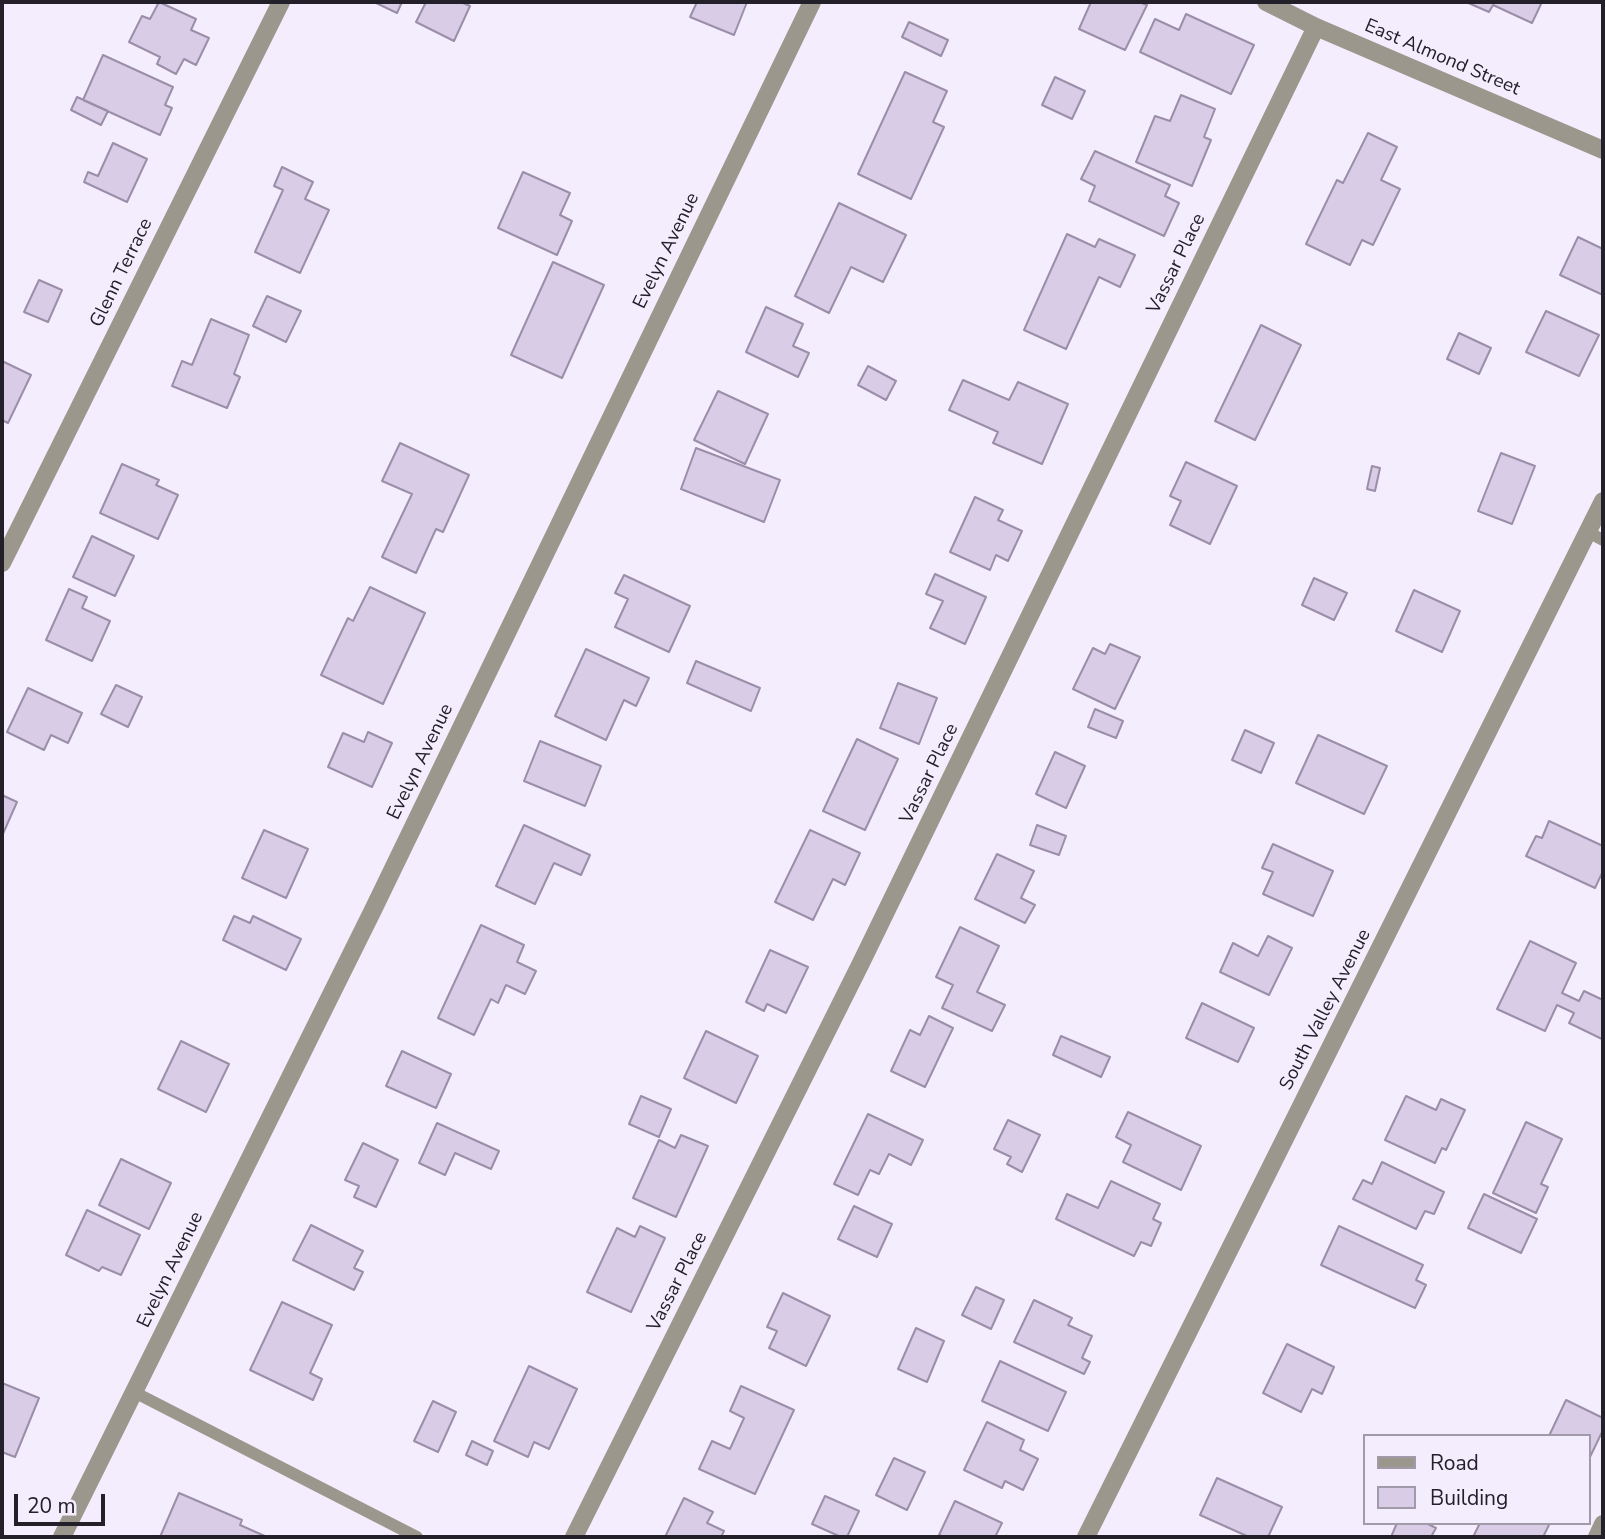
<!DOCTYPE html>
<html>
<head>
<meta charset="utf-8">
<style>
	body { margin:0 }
	#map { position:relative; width:1605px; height:1539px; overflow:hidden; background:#f4edfe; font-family:"Nunito Sans",sans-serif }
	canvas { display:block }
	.frame { position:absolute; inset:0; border:4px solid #24202a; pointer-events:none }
	.legend { position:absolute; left:1363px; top:1434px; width:228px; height:91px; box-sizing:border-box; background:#f4edfe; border:2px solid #a19ba9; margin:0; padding:9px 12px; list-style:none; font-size:21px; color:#24202a }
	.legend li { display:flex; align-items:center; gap:14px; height:35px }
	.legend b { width:35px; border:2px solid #a19ba9 }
	.scale { position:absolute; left:14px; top:1494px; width:91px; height:32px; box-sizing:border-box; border:4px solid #24202a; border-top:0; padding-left:9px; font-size:21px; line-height:24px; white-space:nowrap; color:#24202a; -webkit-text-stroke:5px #f4edfe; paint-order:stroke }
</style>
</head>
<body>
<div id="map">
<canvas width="1605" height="1539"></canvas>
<div class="frame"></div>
<ul class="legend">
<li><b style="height:9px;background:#9c978c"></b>Road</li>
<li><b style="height:19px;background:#d8cce7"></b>Building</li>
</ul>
<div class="scale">20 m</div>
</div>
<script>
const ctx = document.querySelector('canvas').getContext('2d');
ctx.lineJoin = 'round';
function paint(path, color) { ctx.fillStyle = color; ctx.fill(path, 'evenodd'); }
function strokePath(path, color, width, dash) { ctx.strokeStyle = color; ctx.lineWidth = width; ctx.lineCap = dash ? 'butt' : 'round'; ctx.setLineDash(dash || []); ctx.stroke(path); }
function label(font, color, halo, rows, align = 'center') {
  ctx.font = font + ' "Nunito Sans",sans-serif'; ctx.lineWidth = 5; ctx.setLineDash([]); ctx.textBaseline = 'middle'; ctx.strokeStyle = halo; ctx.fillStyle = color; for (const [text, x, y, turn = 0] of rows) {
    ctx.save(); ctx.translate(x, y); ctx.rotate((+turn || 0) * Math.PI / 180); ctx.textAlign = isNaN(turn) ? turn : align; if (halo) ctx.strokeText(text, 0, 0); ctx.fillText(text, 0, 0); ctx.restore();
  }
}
const building = new Path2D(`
	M159,2L196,19L191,30L209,38L196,65L184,59L176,74L157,64L160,57L129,42L142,16L150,19Z
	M374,2H402L397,13Z
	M426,2H461L470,6L454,41L416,22Z
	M697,2H747L734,35L690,17Z
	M1091,2H1139L1147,5L1125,50L1079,29Z
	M1466,2H1542L1532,23L1493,5L1489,12Z
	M1186,14L1254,45L1231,94L1140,52L1155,19L1179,30Z
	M909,22L948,40L941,56L902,37Z
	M103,55L173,87L165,105L172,108L160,135L83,100Z
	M905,72L947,91L933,122L944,127L911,199L858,174Z
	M1055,77L1085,91L1072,119L1042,105Z
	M1181,95L1215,109L1204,137L1211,140L1192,186L1136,162L1155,116L1170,121Z
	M77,97L108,111L101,125L71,110Z
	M1368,133L1397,147L1381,180L1400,189L1373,245L1362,240L1350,265L1306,244L1337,180L1343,183Z
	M113,143L147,159L127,202L84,182L88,172L98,176Z
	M1095,151L1170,185L1165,196L1179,203L1164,236L1089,201L1095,186L1081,179Z
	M282,167L313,182L305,199L329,210L300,273L255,252L283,190L274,186Z
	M523,172L570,193L560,215L572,221L557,255L498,228Z
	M839,203L906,235L883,282L851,267L829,313L795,296Z
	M1067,234L1095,247L1099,239L1135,255L1120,287L1099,277L1066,349L1024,330Z
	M1578,237L1603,249V295L1560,275Z
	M553,262L604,285L562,378L511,355Z
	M39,280L62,290L48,322L24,312Z
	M267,296L301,311L286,342L253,326Z
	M766,307L803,324L793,346L809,353L798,377L746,352Z
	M1546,311L1599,335L1579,376L1526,352Z
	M211,319L249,335L234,374L240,377L227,408L172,386L182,361L192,365Z
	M1261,325L1301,345L1255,440L1215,421Z
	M1459,333L1491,348L1479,374L1447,359Z
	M2,361L31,375L8,423L2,420Z
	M868,366L896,381L886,400L858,385Z
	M963,380L1009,400L1018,382L1068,404L1042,464L993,443L998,432L949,410Z
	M718,391L768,414L745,464L694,440Z
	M400,443L469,475L443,532L436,529L416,573L382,557L412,494L382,481Z
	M696,448L780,480L764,522L681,489Z
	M1501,453L1535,466L1512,524L1478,511Z
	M1186,462L1237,486L1210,544L1170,525L1181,501L1170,496Z
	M122,464L159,480L156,485L178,495L158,539L100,513Z
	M1372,466L1380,468L1375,491L1367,489Z
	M975,497L1003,510L998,520L1022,531L1008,561L996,555L990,570L950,552Z
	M92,536L134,556L115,596L73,577Z
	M935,574L986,597L965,644L930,628L943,601L926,594Z
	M624,575L690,606L669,652L615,627L628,599L615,593Z
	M1314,578L1347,593L1334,620L1302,605Z
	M370,587L425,613L383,704L321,675L348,618L353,621Z
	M69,589L87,597L82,608L110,621L92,661L46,640Z
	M1414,590L1460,611L1442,652L1396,631Z
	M1110,644L1140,657L1115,709L1073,689L1093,648L1105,654Z
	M586,649L649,678L636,706L624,700L606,740L555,716Z
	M696,661L760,688L751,711L687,683Z
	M898,683L937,698L919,744L880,728Z
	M116,685L142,697L128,727L101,714Z
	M28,688L82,713L68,743L51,735L44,750L7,732Z
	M1095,709L1123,721L1116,738L1088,727Z
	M1245,730L1274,743L1261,773L1232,760Z
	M368,732L392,743L372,787L328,767L343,733L364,742Z
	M1318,735L1387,766L1364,814L1296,783Z
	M857,739L898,759L865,830L823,811Z
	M540,741L601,766L585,806L524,781Z
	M1055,752L1085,766L1066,808L1036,794Z
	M2,795L17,802L2,836Z
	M1549,821L1603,846V871L1595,888L1526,856L1536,836L1542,838Z
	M524,825L590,855L581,875L554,863L535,904L496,886Z
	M1037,825L1066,836L1059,855L1030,845Z
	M264,830L308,849L286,898L242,878Z
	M810,830L860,853L845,885L833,879L813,920L775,902Z
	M1273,844L1333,871L1313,916L1263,894L1273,872L1262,868Z
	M997,854L1034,871L1021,898L1035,905L1025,923L975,899Z
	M234,916L250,923L253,916L301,939L286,970L223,940Z
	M481,925L524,945L517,962L536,971L525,994L506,985L498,1003L491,999L474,1035L438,1018Z
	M960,927L999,946L977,992L1005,1005L992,1031L942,1008L953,985L936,977Z
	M1268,936L1292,948L1269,995L1220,972L1233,943L1258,956Z
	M1530,941L1576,963L1562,993L1579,1001L1584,991L1603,1000L1602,1039L1569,1023L1574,1013L1557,1005L1545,1031L1497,1009Z
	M770,950L808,967L786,1013L767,1004L764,1011L746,1002Z
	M1202,1003L1254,1028L1238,1062L1186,1038Z
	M929,1016L953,1028L925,1087L891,1071L910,1030L920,1035Z
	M706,1031L758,1056L736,1103L684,1078Z
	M1061,1036L1110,1057L1101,1077L1053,1055Z
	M181,1041L229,1064L206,1112L158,1089Z
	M402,1051L451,1074L436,1108L386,1086Z
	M641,1096L671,1109L659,1137L629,1124Z
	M1406,1096L1436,1110L1441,1099L1465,1110L1446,1150L1442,1148L1435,1163L1385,1140Z
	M1128,1112L1201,1146L1181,1190L1123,1162L1131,1145L1116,1137Z
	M868,1114L923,1140L911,1165L889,1154L879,1174L870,1170L858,1195L834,1184Z
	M1008,1120L1040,1135L1022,1172L1007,1164L1011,1157L994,1149Z
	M1526,1122L1562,1139L1541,1184L1548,1187L1536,1213L1493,1193Z
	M437,1123L499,1151L491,1169L455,1153L445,1175L419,1163Z
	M681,1135L708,1146L676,1217L633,1198L659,1140L675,1148Z
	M363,1143L398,1160L376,1207L354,1197L359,1186L345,1180Z
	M121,1159L171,1183L149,1229L99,1205Z
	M1382,1162L1444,1192L1434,1214L1425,1211L1416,1229L1353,1199L1363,1180L1372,1184Z
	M1111,1181L1160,1204L1153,1219L1161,1223L1151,1246L1141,1242L1134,1256L1056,1219L1067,1194L1098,1208Z
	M1484,1194L1537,1219L1521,1253L1468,1228Z
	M854,1206L892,1224L877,1257L838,1239Z
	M87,1210L140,1235L121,1275L102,1267L99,1271L66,1255Z
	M311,1225L363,1251L354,1268L363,1272L354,1290L293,1260Z
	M640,1226L665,1238L631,1312L587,1292L617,1228L635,1237Z
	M1339,1226L1423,1265L1416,1280L1426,1285L1415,1308L1321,1265Z
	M976,1287L1004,1300L991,1329L962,1315Z
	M783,1293L830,1316L806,1366L769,1348L777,1331L767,1327Z
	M1034,1300L1072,1318L1068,1325L1092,1336L1082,1358L1090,1362L1084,1374L1014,1342Z
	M282,1302L332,1325L310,1373L322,1379L313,1400L250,1370Z
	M916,1328L944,1341L927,1382L898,1369Z
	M1287,1344L1334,1367L1322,1394L1312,1389L1301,1412L1263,1393Z
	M1000,1361L1066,1392L1048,1431L982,1401Z
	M529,1366L577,1389L549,1449L534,1442L528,1457L494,1441Z
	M2,1383L39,1398L15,1457L2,1452Z
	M741,1386L794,1410L755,1494L699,1469L712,1441L730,1449L744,1418L730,1411Z
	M1566,1400L1603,1418V1430L1589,1459V1436H1549Z
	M433,1401L456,1412L438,1452L414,1441Z
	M987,1422L1024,1440L1020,1450L1038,1459L1023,1490L1005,1481L1002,1488L964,1470Z
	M472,1441L493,1451L487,1465L466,1455Z
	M894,1458L925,1472L907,1510L876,1495Z
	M1217,1478L1282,1507L1268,1537H1249L1200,1515Z
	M179,1493L242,1520L240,1525L267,1537H160Z
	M825,1496L859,1511L847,1537H841L812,1524Z
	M684,1498L713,1512L707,1523L724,1531L721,1537H665Z
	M955,1501L1002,1523L995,1537H944L939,1535Z
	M1397,1523H1426L1436,1528L1431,1537H1391Z
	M1480,1523H1550L1543,1537H1473Z`);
const service = new Path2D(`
	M1588,532L1603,540
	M134,1392L417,1537`);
const minor = new Path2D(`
	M1266,2L1316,27L1603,150
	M2,563L281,2
	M62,1537L373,910L812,2
	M574,1537L861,963L1316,27
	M1086,1537L1603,501
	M1597,1537L1603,1524`);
const streetNames = [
	["East Almond Street",1442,58,23],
	["Evelyn Avenue",667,251,-64],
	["Vassar Place",1177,264,-64],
	["Glenn Terrace",122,273,-64],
	["Evelyn Avenue",421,762,-64],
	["Vassar Place",930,774,-64],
	["South Valley Avenue",1326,1010,-63],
	["Evelyn Avenue",171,1270,-64],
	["Vassar Place",678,1282,-63]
];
paint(building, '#d8cce7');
strokePath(building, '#9a8ea8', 2);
strokePath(service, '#9c978c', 12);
strokePath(minor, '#9c978c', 18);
label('19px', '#24202a', '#f4edfe', streetNames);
</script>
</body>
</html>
